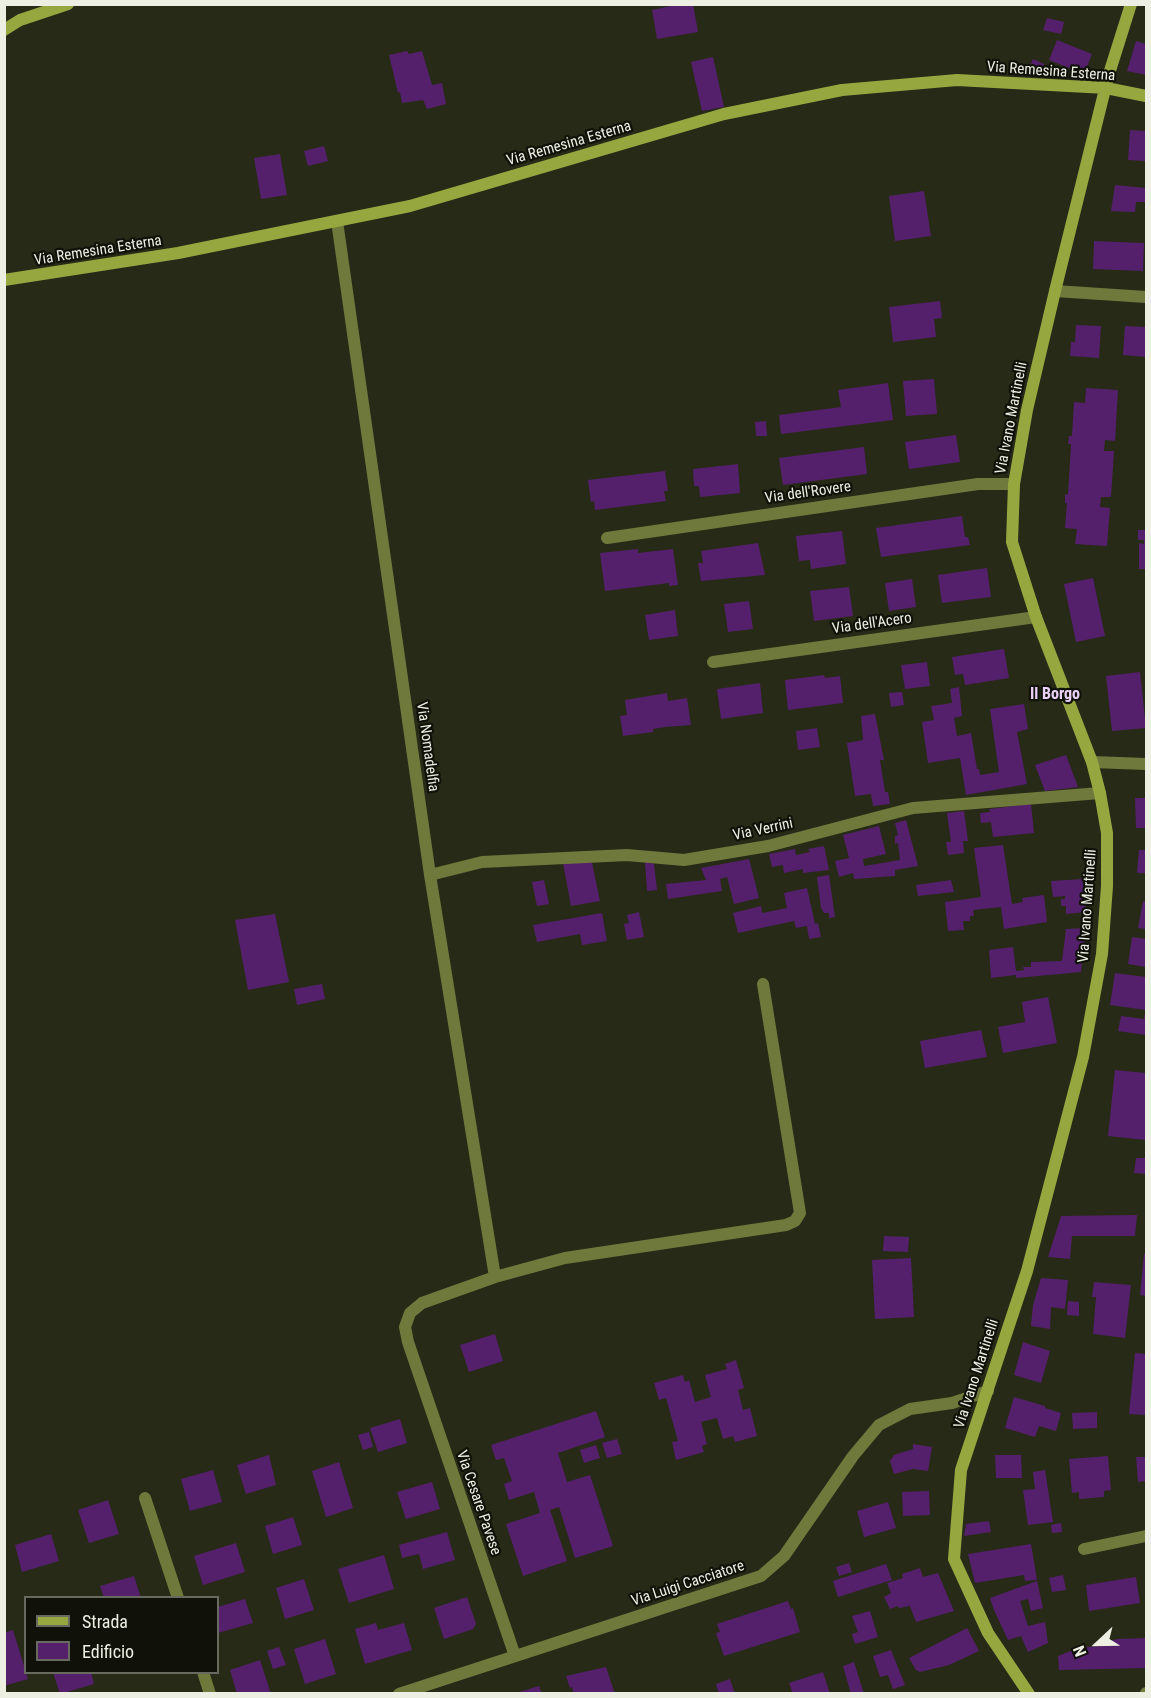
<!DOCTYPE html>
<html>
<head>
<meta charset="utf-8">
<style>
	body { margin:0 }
	#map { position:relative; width:1151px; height:1698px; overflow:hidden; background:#272a17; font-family:"Roboto Condensed",sans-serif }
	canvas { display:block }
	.frame { position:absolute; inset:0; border:6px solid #ecefe2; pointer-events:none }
	.legend { position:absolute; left:24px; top:1596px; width:195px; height:78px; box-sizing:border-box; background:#101209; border:2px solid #686a60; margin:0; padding:8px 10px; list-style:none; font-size:18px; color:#ecefe2 }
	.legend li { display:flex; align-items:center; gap:12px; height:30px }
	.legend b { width:30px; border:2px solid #686a60 }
	.north { position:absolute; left:1067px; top:1614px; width:60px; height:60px; -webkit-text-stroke:4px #101209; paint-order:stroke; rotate:248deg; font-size:16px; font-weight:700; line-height:24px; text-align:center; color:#ecefe2 }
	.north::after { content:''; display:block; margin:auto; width:21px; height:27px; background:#ecefe2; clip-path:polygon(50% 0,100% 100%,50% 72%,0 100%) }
</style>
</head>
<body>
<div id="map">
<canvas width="1151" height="1698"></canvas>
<div class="frame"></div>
<ul class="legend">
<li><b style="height:8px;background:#97a740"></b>Strada</li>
<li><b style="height:16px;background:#54206b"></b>Edificio</li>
</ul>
<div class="north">N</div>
</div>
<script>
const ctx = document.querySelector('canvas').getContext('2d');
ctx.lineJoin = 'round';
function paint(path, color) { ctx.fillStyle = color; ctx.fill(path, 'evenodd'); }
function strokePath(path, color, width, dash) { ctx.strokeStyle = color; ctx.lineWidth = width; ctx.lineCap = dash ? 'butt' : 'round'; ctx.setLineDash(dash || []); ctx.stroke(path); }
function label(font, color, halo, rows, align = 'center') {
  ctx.font = font + ' "Roboto Condensed",sans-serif'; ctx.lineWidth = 4.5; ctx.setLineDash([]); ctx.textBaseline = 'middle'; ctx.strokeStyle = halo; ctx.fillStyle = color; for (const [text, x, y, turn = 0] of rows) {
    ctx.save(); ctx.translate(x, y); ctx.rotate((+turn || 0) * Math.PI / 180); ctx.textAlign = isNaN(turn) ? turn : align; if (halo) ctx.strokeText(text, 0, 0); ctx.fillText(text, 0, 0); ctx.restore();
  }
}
const building = new Path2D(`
	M670,4H693L698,32L657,39L652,10L671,6Z
	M1047,18L1064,22L1061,34L1043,30Z
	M1057,40L1092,54L1084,74L1049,60Z
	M1136,41L1146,44V75L1127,71Z
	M407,51L409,54L422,51L432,85L442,83L446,104L427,109L423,100L402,103L400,92L398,93L389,55Z
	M713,57L724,107L702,111L691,62Z
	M1033,59L1044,64L1040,75L1028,71Z
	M1130,130L1146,131V161L1128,160Z
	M324,146L328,161L308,166L304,151Z
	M280,154L287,195L261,199L254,158Z
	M1115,185L1146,188V202H1136L1135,212L1111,211Z
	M924,191L931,236L895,241L889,196Z
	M1094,241L1144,243L1143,271L1093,269Z
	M940,301L942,318L934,319L936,337L893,342L889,307Z
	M1076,325L1101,326L1099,358L1070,356L1071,342H1075Z
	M1125,326L1146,327V357L1123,355Z
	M934,379L937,414L906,416L903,381Z
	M888,383L893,420L781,434L779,415L841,407L838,390Z
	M1086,388L1118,390L1115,441L1105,440L1104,451H1114L1111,497H1101L1100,507L1110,508L1107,546L1075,544L1077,529L1065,528L1067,503H1065V494L1068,495L1071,444H1068L1069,436H1072L1074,402L1085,403Z
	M766,421L767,436H756L755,422Z
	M956,435L960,462L909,469L905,442Z
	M864,447L867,474L783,485L779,458Z
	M738,464L740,493L700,497L699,486H694L693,469Z
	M665,471L668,491H664L666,501L595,510L594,501L591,502L588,480Z
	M962,516L965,537H968L970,545L881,557L876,528Z
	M1138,530H1145V536H1146V569H1139V543L1144,544V540H1138Z
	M842,531L846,564L811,569L810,560L799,561L796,536Z
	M758,543L765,575L701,581L698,563H703L701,551Z
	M638,549V553L673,549L678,585L669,586V583L605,591L600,553Z
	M987,568L991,597L942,603L938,575Z
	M1093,578L1105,636L1076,642L1064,584Z
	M912,579L916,607L889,611L885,583Z
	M849,587L853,616L814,621L810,591Z
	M749,601L753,629L728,632L724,604Z
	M675,610L678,636L649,640L645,615Z
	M1004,649L1009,678L965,685L963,674L955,675L952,657Z
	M927,662L930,686L905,689L901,665Z
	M1140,672L1146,728L1112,731L1106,676Z
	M824,675L825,678L840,676L843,703L788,710L785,680Z
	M760,683L763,713L721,719L717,689Z
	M959,687L962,716L954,718L957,736L971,733L977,769H979L980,775L999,772L990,709L1024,704L1028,729L1017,732L1027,784L966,795L960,758L928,763L922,722L934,720L931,706L952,703L950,689Z
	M902,692L904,705L891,707L889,693Z
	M667,693L668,701L687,698L691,725L665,727L653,729V732L623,736L620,716L627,715L625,700Z
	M875,714L884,760H880L885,792H888L890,804L873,806L871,794L855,796L847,743L863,740L861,716Z
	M817,728L820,747L798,750L796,731Z
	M1066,755L1078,787L1045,791L1035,765Z
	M1135,798H1146V828H1136Z
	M1031,804L1034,833L993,837L991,822L981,823L980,813L990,812L989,809Z
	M964,811L968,841H963L964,853L948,855L946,842H951L947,813Z
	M906,820L918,866L895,870V876L854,879L853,873L839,877L835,861L849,858L843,835L879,826L886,854L863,859L864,866L900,860L898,843L895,844V836L898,835L895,823Z
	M1003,845L1012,904L1023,902L1022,898L1044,895L1047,922L1004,929L1001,907L973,910L974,916H970V921H963L964,930L948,931L945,902L981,897L974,848Z
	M824,846L829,870L803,873V869L784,873L783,865L772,867L769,854L795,849L796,855L810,852L808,849Z
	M1139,850H1146V873H1137Z
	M591,858L600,901L571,906L563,863Z
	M749,859L759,898L734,904L727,877L720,879L722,891L668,899L666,884L706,880L701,868Z
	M645,862L654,864L657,890L647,891Z
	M829,875L835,917L829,918V913H824L821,908L817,877Z
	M1084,879L1086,912L1066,914V906H1061V899H1065V896L1053,897L1051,881Z
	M544,880L549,904L537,906L532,882Z
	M951,880L954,892L918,896L916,885Z
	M807,888L815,924L818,923L821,937L809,939L807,926L796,928L794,921L738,933L733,913L761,906L762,913L787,908L784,893Z
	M1143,901L1146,902V929L1138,928Z
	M639,912L644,937L627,940L624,924L629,923L627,915Z
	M602,913L607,941L582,945L580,934L537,942L533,925Z
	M275,914L289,982L248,990L235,920Z
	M1086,928L1081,972L1016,978V975L991,978L989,950L1013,947L1016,971L1024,970L1023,967H1031V962L1062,961L1066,929Z
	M1132,937L1146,939V967L1128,964Z
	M1115,973L1146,977V1010L1110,1005Z
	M322,984L325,999L297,1005L294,989Z
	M1048,997L1057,1043L1003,1053L998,1027L1025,1022L1022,1002Z
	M1145,1012L1146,1035L1118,1031L1121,1016L1144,1019Z
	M981,1030L987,1057L925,1068L920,1041Z
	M1115,1070L1146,1073V1140L1108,1136Z
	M1136,1158H1146V1174L1134,1173Z
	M1137,1215L1135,1236H1072L1070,1259L1048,1257L1061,1216Z
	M884,1236L909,1237L908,1252L883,1251Z
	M1144,1254H1146V1296L1140,1295Z
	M911,1258L914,1317L875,1319L872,1260Z
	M1041,1278L1068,1280L1065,1309L1051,1307L1050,1329L1031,1326L1033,1305Z
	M1094,1282L1131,1285L1125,1338L1093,1334L1096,1297H1092Z
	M1068,1301L1079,1302V1316L1067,1315Z
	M495,1334L503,1361L469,1372L460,1345Z
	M1023,1342L1050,1351L1041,1383L1014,1375Z
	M1135,1353L1146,1354V1415L1129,1414Z
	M736,1360L744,1388L738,1390L743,1410L750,1408L757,1436L735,1442L733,1436L723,1439L717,1418L701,1422L707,1444L702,1446L704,1452L676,1460L672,1442L678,1441L666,1398L659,1400L654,1383L683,1375L685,1382L689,1380L695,1402L711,1397L705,1375L727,1369L725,1364Z
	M1014,1397L1045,1406V1408L1061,1413L1056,1431L1039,1426L1035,1437L1005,1428Z
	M596,1411L605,1437L558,1453L567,1482L590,1475L613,1546L575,1558L559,1507L550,1510L567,1561L523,1576L506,1524L540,1513L534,1492L509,1500L504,1484L512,1481L504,1458L496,1460L491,1445Z
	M1097,1412V1428L1073,1429L1072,1413Z
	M400,1419L407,1443L378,1452L370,1428Z
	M369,1432L373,1447L363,1450L358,1435Z
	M617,1439L622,1454L607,1458L602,1443Z
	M913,1444L932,1447L928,1471L913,1469L894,1474L890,1461L894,1455L913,1449Z
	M596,1445L600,1458L584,1463L580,1450Z
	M269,1455L276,1485L246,1494L237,1465Z
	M995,1455H1021L1022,1478H996Z
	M1108,1456L1111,1490L1104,1491V1497L1079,1499V1492L1072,1493L1069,1459Z
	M1136,1457H1146V1481L1138,1482Z
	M339,1462L353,1508L326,1517L312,1471Z
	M213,1470L222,1502L190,1511L181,1479Z
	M1045,1470L1053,1522L1028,1525L1023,1490L1035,1489L1033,1472Z
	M432,1482L440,1509L406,1519L397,1492Z
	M929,1491L930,1515L903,1516L902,1492Z
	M108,1500L119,1534L89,1543L78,1510Z
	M888,1502L896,1528L864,1537L857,1511Z
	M293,1517L302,1545L273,1554L265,1526Z
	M989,1521L991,1532L964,1536L966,1524Z
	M1061,1523L1062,1532L1052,1533L1051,1525Z
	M447,1532L455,1560L423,1569L419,1554L402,1558L399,1545Z
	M51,1534L59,1561L22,1572L15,1545Z
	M236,1543L245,1572L203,1585L194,1556Z
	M1031,1544L1037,1580L1025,1581L1024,1575L975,1583L968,1554Z
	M384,1555L394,1589L349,1603L338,1569Z
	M849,1563L852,1572L839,1576L836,1567Z
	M886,1564L892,1580L838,1597L833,1581Z
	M920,1568L923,1577L938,1573L954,1611L916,1622L910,1606L899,1608L898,1606L890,1609L884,1597L891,1593L887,1583L903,1578L902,1574Z
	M1063,1575L1066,1590L1052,1592L1049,1578Z
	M134,1576L141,1598H104L100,1586Z
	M1136,1577L1140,1603L1089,1611L1086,1585Z
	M304,1579L314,1610L285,1619L276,1588Z
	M1037,1581L1043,1608L1031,1611L1028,1599L1020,1601L1028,1626L1045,1622L1048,1643L1028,1652L1021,1636L1008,1640L994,1610L990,1598Z
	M467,1597L476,1624L473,1629L444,1639L434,1608Z
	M245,1599L253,1623L218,1633V1607Z
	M788,1601L791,1609L793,1608L800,1632L724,1656L716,1633L720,1632L717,1624Z
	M870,1611L878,1637L855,1644L852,1634L858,1632L852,1616Z
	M376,1623L378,1630L404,1623L412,1650L365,1664L355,1629Z
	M967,1628L979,1651L949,1665L920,1672L916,1670L909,1658Z
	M13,1630L28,1679L4,1686V1633Z
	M1146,1638V1668L1059,1670L1058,1656L1073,1650H1087V1647L1102,1646V1642L1118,1639Z
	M325,1639L336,1674L305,1684L294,1649Z
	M279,1647L286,1665L273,1669L267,1651Z
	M891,1650L905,1685L893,1689L888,1675L880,1677L873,1656Z
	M260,1660L271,1694H237L230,1670Z
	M854,1662L864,1694H851L843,1666Z
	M606,1667L615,1694H574L572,1687L570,1688L566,1676Z
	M53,1672H91L94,1684L60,1694Z
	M823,1672L830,1694H793L789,1683Z
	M730,1679L735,1694H719L716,1684Z
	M539,1686L542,1694H516V1693Z`);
const street = new Path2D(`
	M337,221L430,875L495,1277
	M1055,291L1146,297
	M607,538L978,484H1014
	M713,662L1036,617
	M1092,762L1146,764
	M430,875L482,862L627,855L684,860L768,846L913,808L1100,793
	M145,1498L178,1598
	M1084,1549L1146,1536
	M515,1656L408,1342L405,1327L410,1313L422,1303L495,1277L565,1258L786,1225L795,1221L800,1213L763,984
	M203,1672L210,1694
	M399,1694L761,1576L784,1556L853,1456L879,1425L910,1409L952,1403L988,1391
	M1146,1694V1693`);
const secondary = new Path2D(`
	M4,30L20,20L68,4
	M4,280L178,253L410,206L724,114L842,90L957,80L1106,88L1146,96
	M1029,1694L988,1633L954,1559L961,1470L1027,1271L1083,1057L1102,954L1107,886V833L1100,793L1092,762L1036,617L1012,542L1014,484L1027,410L1055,291L1108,77L1131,4`);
const streetNames = [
	["Via Remesina Esterna",1051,72,4],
	["Via Remesina Esterna",569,144,-16],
	["Via Remesina Esterna",98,251,-9],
	["Via Ivano Martinelli",1012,418,-79],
	["Via dell'Rovere",808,493,-8],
	["Via dell'Acero",872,624,-8],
	["Via Nomadelfia",427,747,82],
	["Via Verrini",763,830,-12],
	["Via Ivano Martinelli",1088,906,-86],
	["Via Ivano Martinelli",977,1374,-72],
	["Via Cesare Pavese",478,1503,71],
	["Via Luigi Cacciatore",688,1584,-18]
];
const neighbourhoodNames = [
	["Il Borgo",1055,695]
];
paint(building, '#54206b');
strokePath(street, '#6f793c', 12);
strokePath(secondary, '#97a740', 12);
label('15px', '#ecefe2', '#101209', streetNames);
label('bold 16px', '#ebd1f8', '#101209', neighbourhoodNames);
</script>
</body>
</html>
